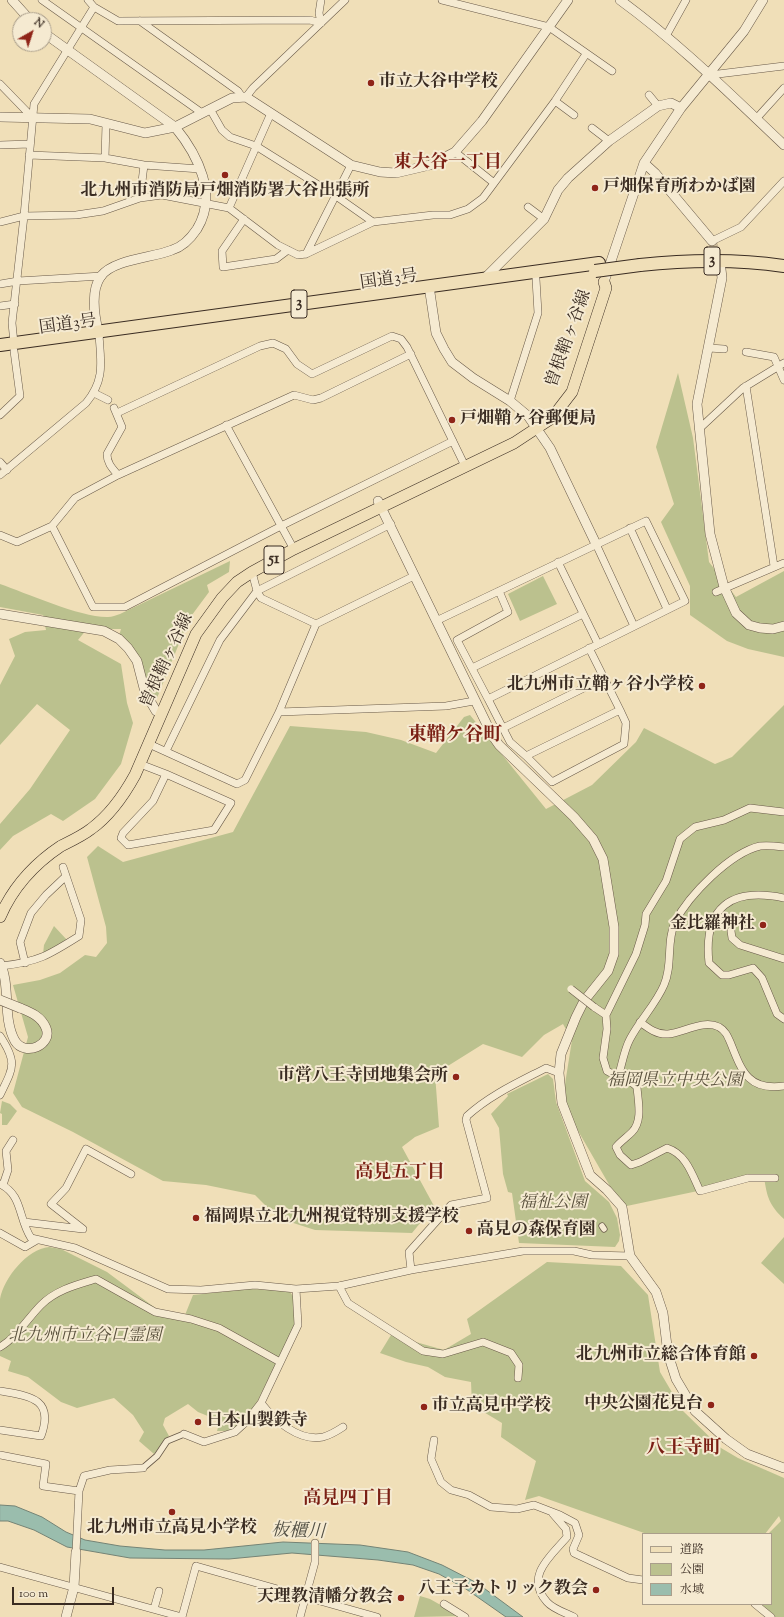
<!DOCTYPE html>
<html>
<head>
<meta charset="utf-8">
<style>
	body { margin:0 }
	#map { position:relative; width:784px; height:1617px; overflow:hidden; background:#f0dfb8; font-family:"Sorts Mill Goudy","Noto Serif JP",serif }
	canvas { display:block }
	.legend { position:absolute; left:642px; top:1533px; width:130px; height:72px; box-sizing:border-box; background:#f5ead1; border:1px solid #aa9e8b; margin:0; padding:5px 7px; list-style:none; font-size:12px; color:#3a2c22 }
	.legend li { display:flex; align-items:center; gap:8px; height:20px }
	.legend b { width:20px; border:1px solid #aa9e8b }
	.north { position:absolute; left:12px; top:12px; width:40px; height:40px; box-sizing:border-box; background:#f5ead1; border:1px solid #aa9e8b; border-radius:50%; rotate:39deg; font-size:11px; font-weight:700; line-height:16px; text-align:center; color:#3a2c22 }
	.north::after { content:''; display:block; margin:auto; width:14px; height:18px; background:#8f2418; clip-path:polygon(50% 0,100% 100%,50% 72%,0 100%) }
	.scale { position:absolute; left:12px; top:1587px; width:102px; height:18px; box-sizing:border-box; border:2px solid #3a2c22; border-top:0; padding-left:5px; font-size:12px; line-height:14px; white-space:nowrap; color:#3a2c22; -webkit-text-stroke:3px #f5ead1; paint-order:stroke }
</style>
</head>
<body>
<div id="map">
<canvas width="784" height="1617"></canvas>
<ul class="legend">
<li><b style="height:5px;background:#f0dfb8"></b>道路</li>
<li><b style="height:11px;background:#bbc18e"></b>公園</li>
<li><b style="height:11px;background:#9abdad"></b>水域</li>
</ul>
<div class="north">N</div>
<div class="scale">100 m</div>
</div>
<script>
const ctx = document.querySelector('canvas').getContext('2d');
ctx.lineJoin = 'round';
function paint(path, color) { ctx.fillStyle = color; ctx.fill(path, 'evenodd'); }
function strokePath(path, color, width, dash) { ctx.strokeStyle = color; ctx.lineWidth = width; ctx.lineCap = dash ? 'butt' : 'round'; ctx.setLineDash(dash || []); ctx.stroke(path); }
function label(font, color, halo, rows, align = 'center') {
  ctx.font = font + ' "Sorts Mill Goudy","Noto Serif JP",serif'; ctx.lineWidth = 4; ctx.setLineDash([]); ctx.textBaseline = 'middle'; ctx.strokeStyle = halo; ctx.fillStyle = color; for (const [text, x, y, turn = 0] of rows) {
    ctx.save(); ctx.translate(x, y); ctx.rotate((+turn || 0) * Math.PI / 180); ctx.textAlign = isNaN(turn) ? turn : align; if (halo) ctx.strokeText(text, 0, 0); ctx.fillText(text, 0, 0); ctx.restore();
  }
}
const green = new Path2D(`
	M678,373L693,438L709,562L736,597L784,571V657L748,649L727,641L690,615V586L661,522L674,504L656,447Z
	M230,561L229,572L207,585L209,592L189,619L157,698L151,697L119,636L121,629H108L91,624L78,640L121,664L127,703L133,723L121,764L95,799L63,821L51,814L13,836L0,850V824L30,789L70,730L37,704L0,745V685L15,656L9,639L25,632L46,630L43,615L0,607V584C26,593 82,618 108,617C112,617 116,615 120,614Z
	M543,576L557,604L520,621L508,594Z
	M784,705V1219C769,1205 767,1197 764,1177L622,1207L562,1103L572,1040L563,1024L544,1035L522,1057L483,1044L435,1074L439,1127L415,1137L402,1147L434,1206L412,1233L315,1230L278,1218L255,1195L206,1185L163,1181L73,1132L22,1107L13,1093L28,1037L13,985L40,980L60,973L85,955L96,957L107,943L106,927L87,857L98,846L123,862L233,832L290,726L366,732L401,740L436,753L464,717L470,715L546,809L592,785L636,742L644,728L715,764L732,757Z
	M54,926L67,940L43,954L44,945Z
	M548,1074L553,1079L556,1102L585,1181L609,1202L617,1218L620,1235L619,1241L615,1247L519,1243L512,1193L508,1192L503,1174L499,1128L491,1114L508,1096L507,1094Z
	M2,1101L10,1104L17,1111L7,1125H2V1114L0,1113Z
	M784,1237V1284L761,1263Z
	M49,1247L61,1249L107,1272L158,1310L185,1315L193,1295L248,1289L285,1290L290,1292L293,1296L295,1326L253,1410L237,1427L228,1431H217L220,1421L198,1412L188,1404L165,1418L163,1425L169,1436L154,1454L139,1441L144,1432L133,1415L114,1398L77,1408L61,1402L28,1377L8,1371L11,1361L0,1356C0,1340 0,1314 0,1299C4,1278 27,1249 49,1247Z
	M547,1262L621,1266L648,1295L660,1372L683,1411L721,1448L738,1458L784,1478V1617H775L760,1604H771V1534H768L781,1521L779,1516L765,1534H647L539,1496L525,1500L536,1461L501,1437L502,1423L472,1405L471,1382L445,1377L428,1367L406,1362L380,1353L391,1335L444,1350L471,1334L467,1319Z
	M420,1596L430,1599L460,1616L414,1617Z`);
const water = new Path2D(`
	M0,1505L15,1506L42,1517L66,1532L85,1540L120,1546L165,1550H204L283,1542L360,1545L408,1552L442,1565L477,1583L523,1617H506L466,1589L439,1574L413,1565L378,1560L292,1553L229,1559L130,1558L67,1547L34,1530L8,1521H0Z`);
const tertiaryTunnel = new Path2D(`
	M712,241L720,266`);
const pedestrian = new Path2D(`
	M602,1226L604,1229
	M143,1468L157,1456L167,1441L184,1434`);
const minor = new Path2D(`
	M42,0L202,113
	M88,0L94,7L118,21L310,20L321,23
	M442,0L549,27L612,71
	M140,21L238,91L242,97
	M321,23L319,13L321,0
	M666,36L686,0
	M710,75L784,66
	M0,84L32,117
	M649,95L658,106
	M246,97L253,88L345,0
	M555,101L574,115
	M210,109L222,130L230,137L256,146L336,196L373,222
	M756,119L784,88
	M592,128L609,141
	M0,145L30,144
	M455,152L494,183
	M29,155L105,158L144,165L200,169
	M105,158L106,124
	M140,198L144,165
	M528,207L544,219
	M229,208L271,113
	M244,219L222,251L223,267L276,259L288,250
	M0,222L24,216L76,215L103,211L140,198L162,195L229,208L278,245L298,255L306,254L373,222L433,215H450L468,209L483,198L555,101L586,54
	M712,241L741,227L784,181
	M306,254L351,165
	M0,284L18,281L102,276
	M0,306L15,304
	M14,343L12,323L24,216L34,104L94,7
	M709,348L724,349
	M746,352L774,357L784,380
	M746,386L774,566
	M94,393L108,400
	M510,401L538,313L536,279
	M114,408L122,427L107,454C107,463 112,468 118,475
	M117,413L260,346L273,343L286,349L297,364L312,374L392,336L401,339L407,347L465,466
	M0,415L20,396L14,351
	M226,425L291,544
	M699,429L743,388L784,363
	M0,462L7,470
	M0,475L86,403C105,380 101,363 99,335
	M52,526L93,607H125L281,526L453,441
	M630,528L667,609
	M0,535L17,542L52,526L75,498L118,475L294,395L313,400L321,398L411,354
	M596,544L634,626
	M558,562L598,644
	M252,572L257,591L261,598L316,624
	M716,592L784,563
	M436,621L646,521L685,601L488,699L457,640L508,612L499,591
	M472,668L583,614
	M488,699L510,742L526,756L620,710L589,648
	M279,712L446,706L474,701
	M503,728L604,678
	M149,744L237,784L245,780L279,712L316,624L414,576
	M166,751L220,640L257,591L391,524
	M526,756L552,782L624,744L626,723L620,710
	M140,764L166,774
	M166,774L231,803L214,830L128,845L121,838L123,833L153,801Z
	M784,898C731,887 703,907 709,963L722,975H729L753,968L762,978L777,1014L784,1019
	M731,931L732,938L740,945L784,959
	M25,963L20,942L31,913L46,895L65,877
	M1,966C38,962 49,955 79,936L81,920L63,867
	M594,1007L606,1015
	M640,1022C648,1028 657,1035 668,1034C683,1033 703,1019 719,1027C726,1031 728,1037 731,1044C742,1072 749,1091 784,1086
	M0,1036C18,1063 13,1068 0,1095
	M618,1077C622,1065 624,1050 630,1039C640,1020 656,1004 664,985C673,965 666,942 675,922C689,895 730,853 760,846C768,845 776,846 784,847
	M775,1178H748L700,1191C692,1174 686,1154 667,1148L640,1162L631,1165L620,1155L616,1147C621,1141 626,1138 632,1132C643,1121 638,1101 637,1087C628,1078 618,1077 607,1071L603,1058L607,1029L606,1015L636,954L645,925L646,914L666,881L680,839L695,827L724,820L750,808L784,812
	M0,1184C23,1195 18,1218 31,1238L75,1248L168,1289L201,1290L255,1285L296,1289L339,1286L411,1270L523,1251H574L592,1255L630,1256
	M3,1185L8,1170L6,1151L13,1140
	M24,1222L83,1229L51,1204L66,1188L86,1149L131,1174
	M0,1233L25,1247L37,1240
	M411,1270L409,1252L451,1205L487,1198L466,1120L467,1116C490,1095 519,1082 546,1068L559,1073
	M339,1286L348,1303L423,1351L443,1354L483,1342L511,1353L519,1365L518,1378
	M296,1289L298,1325L261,1403C274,1420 299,1442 323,1437C330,1435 337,1431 343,1427
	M0,1347C16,1338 28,1318 41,1305C56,1290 76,1285 96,1279L155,1312L191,1319L219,1328L280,1362
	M0,1391C29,1396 55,1398 41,1436L0,1430
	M184,1434L204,1442L235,1432L247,1421L261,1403
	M434,1440L431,1459L441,1482L451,1490L469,1495L491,1507L517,1509L534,1505L560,1515L575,1523L579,1535L573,1549L574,1553L628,1578L643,1580
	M0,1455L46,1464L43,1486L79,1491L76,1552
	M79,1491L84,1476L110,1470L143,1468
	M553,1514L566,1529L567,1537C551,1556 524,1576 547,1602C553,1609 566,1613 574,1617
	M0,1567L182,1617
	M444,1604L465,1617
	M755,1604L771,1617
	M154,1609L159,1591
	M182,1617L196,1566L377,1617
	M300,1617L315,1562V1543`);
const tertiary = new Path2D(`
	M12,0L30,20
	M620,0C679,43 731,95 784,145
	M44,33L175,127C198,155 218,195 197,229C191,238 182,247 172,250C153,258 114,259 101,276C90,291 95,319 99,335
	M0,117L90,119L145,133L175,127L232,98L246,97L351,165L380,172L396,173L430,165L455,152L482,121L568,0
	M644,163L655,173L712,241
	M721,269L722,278L697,404L710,534L724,587L736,613L749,625L760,628L773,629L784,626
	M484,279L544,219L558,190L568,178L609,141L658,106L671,103L681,108
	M604,282L644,163L681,108L744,31L763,0
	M429,286L436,333L444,349L452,362L473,378L510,401L528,416L550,448L596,544
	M378,501L492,735L499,745L574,817L593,839L603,859L614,927V954L608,971L584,1001L576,1017L561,1054L559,1073L562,1103L590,1175L607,1190L622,1207L630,1256L656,1292L663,1313L668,1354L676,1379L695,1411L726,1439L747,1454L784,1468
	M0,614L104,631L119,639L128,648L137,661L145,692L156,711
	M0,963C11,985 2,1018 15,1041C25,1057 53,1045 46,1028C41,1016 30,1012 20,1008
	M66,1617L74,1587L76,1552`);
const primary = new Path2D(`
	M0,917C13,887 34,864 61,846C71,841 82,836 91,829C109,816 124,795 135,775L196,634L222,598L237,582L252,572L294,549L514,443L552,418L572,392L606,288L604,282`);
const trunk = new Path2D(`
	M640,265C688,260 736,259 784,266
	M0,345L599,263`);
const minorBridge = new Path2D(`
	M571,989L594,1007`);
const tertiaryBridge = new Path2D(`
	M0,1000L20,1008`);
const trunkBridge = new Path2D(`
	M595,271L640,265`);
const markers = [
	[371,83,4,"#8f2418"],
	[225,175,4,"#8f2418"],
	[595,188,4,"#8f2418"],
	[452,420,4,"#8f2418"],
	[702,686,4,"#8f2418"],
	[763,925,4,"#8f2418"],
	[456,1077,4,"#8f2418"],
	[196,1218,4,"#8f2418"],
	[469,1231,4,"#8f2418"],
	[754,1356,4,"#8f2418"],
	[711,1405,4,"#8f2418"],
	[424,1407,4,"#8f2418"],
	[198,1422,4,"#8f2418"],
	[172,1512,4,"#8f2418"],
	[596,1590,4,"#8f2418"],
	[401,1598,4,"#8f2418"]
];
const shields = [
	[712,261,16],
	[299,304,16],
	[274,560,20]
];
const shieldNames = [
	["3",712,261],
	["3",299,304],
	["51",274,560]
];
const poiNames = [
	["市立大谷中学校",379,83],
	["戸畑保育所わかば園",603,188],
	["北九州市消防局戸畑消防署大谷出張所",225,192,"center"],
	["戸畑鞘ヶ谷郵便局",460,420],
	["北九州市立鞘ヶ谷小学校",694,686,"right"],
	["金比羅神社",755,925,"right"],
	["市営八王寺団地集会所",448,1077,"right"],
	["福岡県立北九州視覚特別支援学校",204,1218],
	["高見の森保育園",477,1231],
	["北九州市立総合体育館",746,1356,"right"],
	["中央公園花見台",703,1405,"right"],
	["市立高見中学校",432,1407],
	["日本山製鉄寺",206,1422],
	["北九州市立高見小学校",172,1529,"center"],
	["八王子カトリック教会",588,1590,"right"],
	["天理教清幡分教会",393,1598,"right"]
];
const streetNames = [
	["国道3号",389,281,-8],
	["国道3号",68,326,-8],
	["曽根鞘ヶ谷線",570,339,-70],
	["曽根鞘ヶ谷線",168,661,-65]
];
const parkNames = [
	["福岡県立中央公園",675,1082],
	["福祉公園",553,1204],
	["北九州市立谷口霊園",85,1337]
];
const neighbourhoodNames = [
	["東大谷一丁目",448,164],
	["高見五丁目",400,1174],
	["高見四丁目",348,1500]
];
const waterNames = [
	["板櫃川",298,1533,2]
];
const quarterNames = [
	["東鞘ケ谷町",455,737],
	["八王寺町",684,1450]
];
paint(green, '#bbc18e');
paint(water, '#9abdad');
strokePath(water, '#748375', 1);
strokePath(tertiaryTunnel, '#ccbb9a', 9, [9, 4.5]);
strokePath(pedestrian, '#685948', 7);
strokePath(minor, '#685948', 8);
strokePath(tertiary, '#685948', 10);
strokePath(primary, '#3a2c22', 12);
strokePath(trunk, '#3a2c22', 14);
strokePath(pedestrian, '#f5ead1', 5.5);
strokePath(minor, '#f5ead1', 7);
strokePath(tertiary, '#f5ead1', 9);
strokePath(primary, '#f0dfb8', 11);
strokePath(trunk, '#f0dfb8', 12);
strokePath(minorBridge, '#685948', 8, []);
strokePath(tertiaryBridge, '#685948', 10, []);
strokePath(trunkBridge, '#3a2c22', 14, []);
strokePath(minorBridge, '#f5ead1', 7);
strokePath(tertiaryBridge, '#f5ead1', 9);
strokePath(trunkBridge, '#f0dfb8', 12);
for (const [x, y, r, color] of markers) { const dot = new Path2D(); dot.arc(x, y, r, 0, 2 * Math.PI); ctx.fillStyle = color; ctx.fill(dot); strokePath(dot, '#f5ead1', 1.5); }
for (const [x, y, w] of shields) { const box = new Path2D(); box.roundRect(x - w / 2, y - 14, w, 28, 3); ctx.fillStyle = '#f5ead1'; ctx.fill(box); strokePath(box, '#3a2c22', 1); }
label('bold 16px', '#3a2c22', null, shieldNames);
label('bold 17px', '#3a2c22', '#f5ead1', poiNames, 'left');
label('17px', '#3a2c22', '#f5ead1', streetNames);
label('italic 17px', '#5a513d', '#f5ead1', parkNames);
label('bold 18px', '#7a1f14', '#f5ead1', neighbourhoodNames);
label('italic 18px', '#525045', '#f5ead1', waterNames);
label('bold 19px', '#7a1f14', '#f5ead1', quarterNames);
</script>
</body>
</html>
